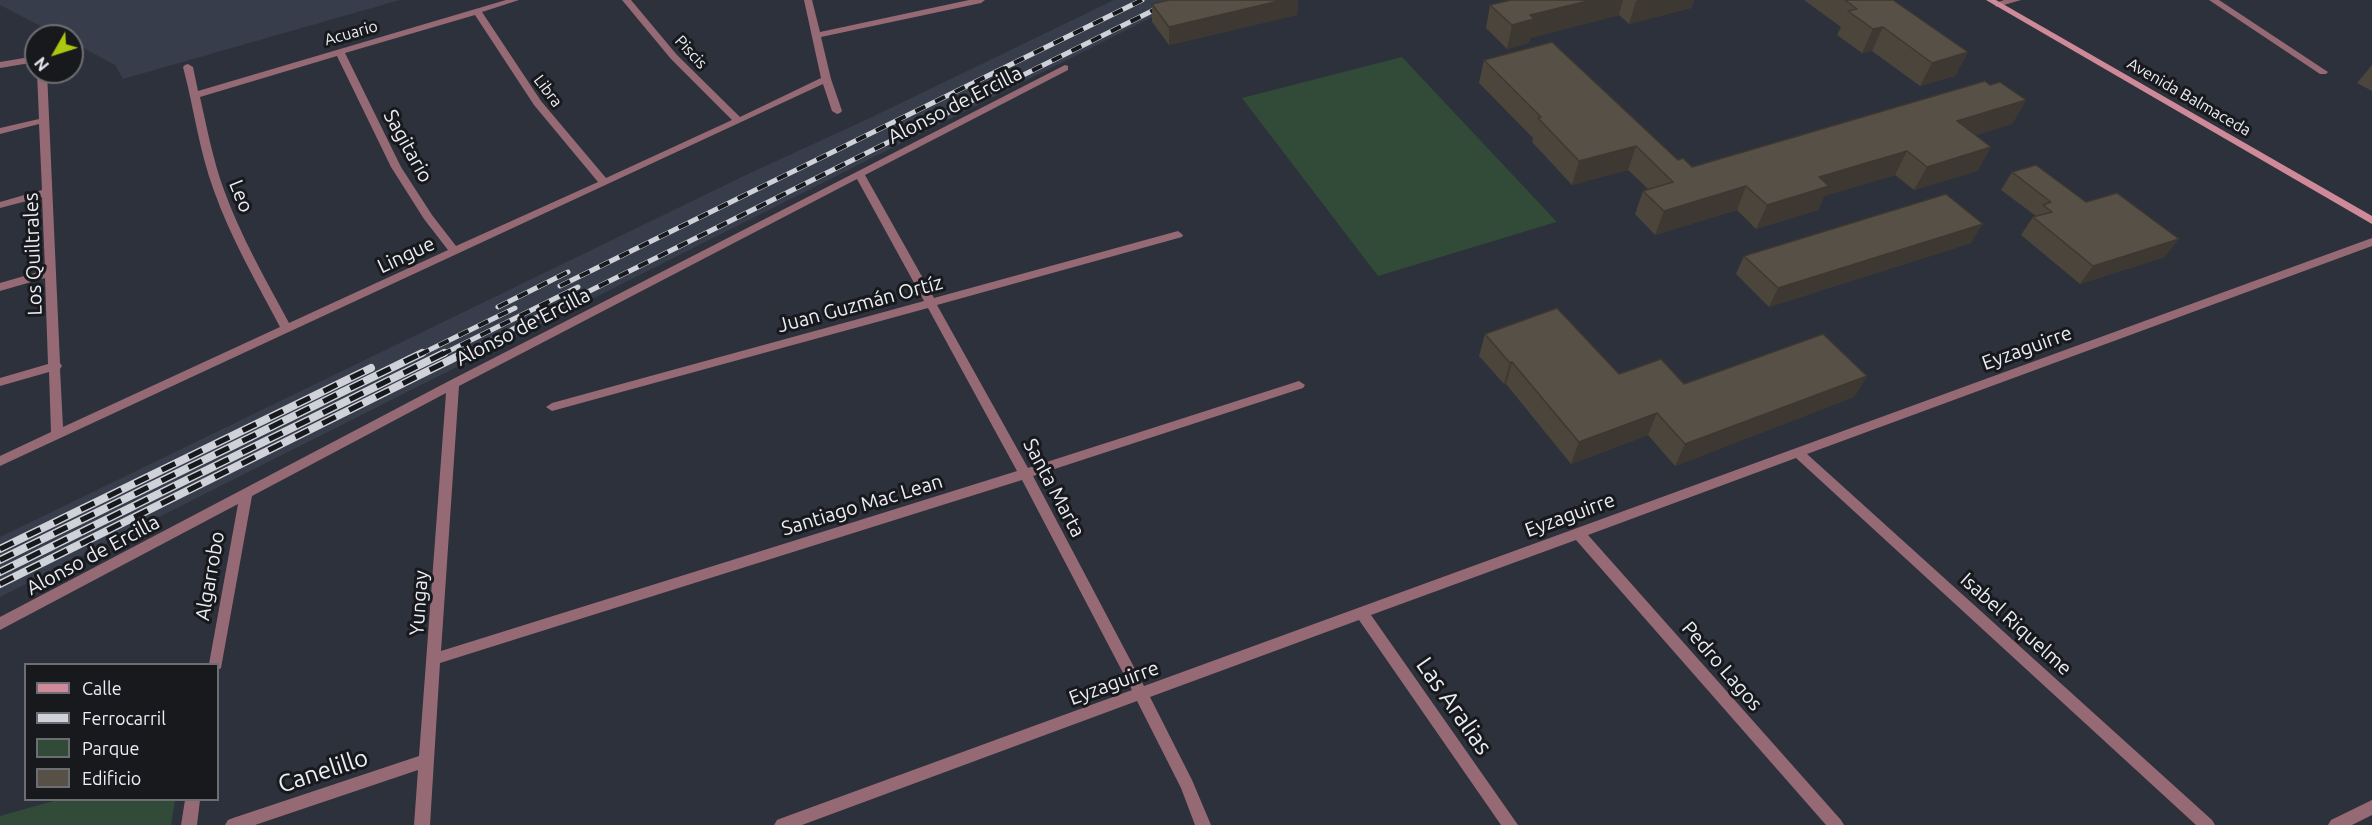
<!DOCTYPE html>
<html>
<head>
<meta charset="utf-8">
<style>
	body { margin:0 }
	#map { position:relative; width:2372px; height:825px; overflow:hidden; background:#2d313b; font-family:Ubuntu,sans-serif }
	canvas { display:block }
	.legend { position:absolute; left:24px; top:663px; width:195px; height:138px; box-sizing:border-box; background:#17191d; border:2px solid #6c6e73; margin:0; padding:8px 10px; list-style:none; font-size:18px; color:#ebedf4 }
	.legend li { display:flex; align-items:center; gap:12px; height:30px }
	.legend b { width:30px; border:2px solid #6c6e73 }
	.north { position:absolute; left:24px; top:24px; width:60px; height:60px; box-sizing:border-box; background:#17191d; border:2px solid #6c6e73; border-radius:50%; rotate:231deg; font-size:16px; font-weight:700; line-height:24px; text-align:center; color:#ebedf4 }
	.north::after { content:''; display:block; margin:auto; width:21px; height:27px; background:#adc60f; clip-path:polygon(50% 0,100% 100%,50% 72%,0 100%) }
</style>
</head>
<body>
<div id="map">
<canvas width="2372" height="825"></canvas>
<ul class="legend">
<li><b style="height:8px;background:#cf8a99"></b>Calle</li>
<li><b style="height:8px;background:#d0d2da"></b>Ferrocarril</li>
<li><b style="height:16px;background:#314b38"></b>Parque</li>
<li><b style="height:16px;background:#575046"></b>Edificio</li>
</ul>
<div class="north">N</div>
</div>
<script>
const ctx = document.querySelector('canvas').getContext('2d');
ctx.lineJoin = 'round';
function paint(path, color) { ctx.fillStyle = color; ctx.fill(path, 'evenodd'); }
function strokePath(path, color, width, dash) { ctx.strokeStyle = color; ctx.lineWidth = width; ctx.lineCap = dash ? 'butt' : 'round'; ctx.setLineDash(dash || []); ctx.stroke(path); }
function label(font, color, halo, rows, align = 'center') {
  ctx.font = font + ' Ubuntu,sans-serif'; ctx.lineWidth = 6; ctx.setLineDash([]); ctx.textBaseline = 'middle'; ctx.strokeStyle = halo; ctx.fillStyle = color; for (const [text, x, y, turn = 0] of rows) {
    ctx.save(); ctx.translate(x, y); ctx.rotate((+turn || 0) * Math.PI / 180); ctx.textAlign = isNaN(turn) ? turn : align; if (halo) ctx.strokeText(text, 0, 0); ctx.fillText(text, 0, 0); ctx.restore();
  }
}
const built = new Path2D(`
	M0,0H400L123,79L115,65L72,42V36H60L0,5Z
	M1114,0H1186L0,597V537L748,174L872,117Z`);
const green = new Path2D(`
	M1402,57L1556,221V222L1378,276L1242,98Z
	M57,800H175L171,825H0V816Z`);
const street = new Path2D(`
	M506,0H519L482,12L541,101L606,178L732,120L671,59L622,0H631L677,55L740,117L821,78L804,0H812L820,32L969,0H985L981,3L821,37L831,79L842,111L840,113L837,114L832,111L823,84L0,466V456L51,432L49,372L0,386V378L48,364L45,278L0,291V283L45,270L42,197L0,208V202L42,190L39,124L0,134V128L39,119L37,72H47L60,363L62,366L60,369L63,427L280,327C257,283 231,239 214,191C199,151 194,108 183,67L185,65L188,64L193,67L198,91ZM475,15L534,105L598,182L456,246L432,215L401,167L345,53ZM337,56L391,167L424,219L448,250L289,323C266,280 241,237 224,190C213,160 207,128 200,97Z
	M2004,0H2021L1997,7L1993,4Z
	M2209,0H2219L2328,72L2326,74H2320Z
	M36,56V62L0,68V62Z
	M1065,65L1068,66V70L865,175L934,298L1178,231L1183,235L1182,237L937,305L1028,468L1299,381L1305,385L1303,388L1033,476L1144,686L2372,238V246L1807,454L2212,820L2215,825H2196L1796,458L1588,535L1841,820L1844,825H1826L1576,540L1371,615L1518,825H1501L1359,620L1150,697L1192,780L1211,825H1195L1181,788L1137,701L802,825H774L777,820L782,818L1132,690L1022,480L440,663L430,825H414L418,770L255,825H225L228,820L233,818L419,756L446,393L252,496L221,668L218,670V664H209L238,504L0,630V617L449,381ZM857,179L924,301L552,403L546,407L552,411L928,308L1017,471L441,651L459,386Z
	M185,800H200L197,825H181Z
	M2372,800V815L2352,825H2328L2331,820Z`);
const secondary = new Path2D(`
	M1986,0H1996L2372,216V224Z`);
const railFar1 = new Path2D(`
	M560,286L1142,0
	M498,307L568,272
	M419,355L515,308
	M441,355L578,287
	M461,355L1174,0`);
const rail = new Path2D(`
	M0,549L371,368
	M0,560L422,353
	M0,572L444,353
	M0,584L464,353`);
const wall = new Path2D(`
	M1169,0H1298L1297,15L1169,45L1152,22V4Z
	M1511,0H1694L1691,8L1629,24L1619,15L1530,38L1529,43L1507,49L1486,28L1490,5Z
	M1804,0H1893L1968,52L1955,76L1920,86L1872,51L1862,53L1837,35L1841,27Z
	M1484,60L1692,167L1990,85L2026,100L2012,124L1976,135L1991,147L1977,171L1914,190L1895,175L1824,196L1818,210L1756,229L1737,210L1655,235L1635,214L1643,191L1648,189L1628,170L1572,185L1532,142L1533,138L1479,83Z
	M2372,65V91L2357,83Z
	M2012,172L2086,202L2165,257L2080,284L2021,235L2033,217L2036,216L2001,190Z
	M1971,243L1769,307L1736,274L1744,256Z
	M1485,334L1619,374L1684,384L1867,376L1854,397L1675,466L1648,435L1571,464L1506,384H1504L1479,356Z`);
const shadedWall = new Path2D(`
	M1283,0H1298L1297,15L1169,45V27Z
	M1592,0H1623L1619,15L1530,38L1529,43L1507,49L1512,25L1530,15Z
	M1639,0H1694L1691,8L1629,24L1636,1Z
	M1883,27L1872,51L1862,53L1873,29Z
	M1968,52L1955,76L1920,86L1932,63Z
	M2026,100L2012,124L1944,145L1957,121Z
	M1636,146L1628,170L1572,185L1579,161Z
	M1991,147L1977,171L1914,190L1927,167Z
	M1907,151L1895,175L1824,196L1818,210L1756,229L1767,205L1819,177Z
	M1746,186L1737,210L1655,235L1664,211Z
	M1983,224L1971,243L1769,307L1778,288Z
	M2179,239L2165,257L2080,284L2093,266Z
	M1512,362L1506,384H1504L1510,363Z
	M1867,376L1854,397L1675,466L1685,444Z
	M1657,413L1648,435L1571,464L1579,442Z`);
const building = new Path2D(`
	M1169,0H1283L1169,27L1152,4Z
	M1511,0H1592L1530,15L1534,19L1512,25L1490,5Z
	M1845,0H1893L1968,52L1932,63L1883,27L1873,29L1848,11L1857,9Z
	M1552,42L1678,160L1683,158L1692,167L1985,81L1990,85L2000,82L2026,100L1957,121L1991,147L1927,167L1907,151L1819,177L1829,186L1767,205L1746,186L1664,211L1643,191L1673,182L1636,146L1579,161L1538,118L1541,117L1484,60Z
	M2036,165L2086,202L2117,193L2179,239L2093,266L2033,217L2052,212L2043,205L2051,202L2012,172Z
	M1946,194L1983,224L1778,288L1744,256Z
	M1557,308L1619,374L1661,359L1684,384L1823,334L1867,376L1685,444L1657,413L1579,442L1512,362L1510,363L1485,334Z`);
const farStreetnames = [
	["Acuario",351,33,-16],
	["Piscis",691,52,47],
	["Libra",548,91,53],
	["Avenida Balmaceda",2189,97,30]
];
const streetNames = [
	["Alonso de Ercilla",955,105,-27],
	["Sagitario",408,146,61],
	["Leo",241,196,68],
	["Los Quiltrales",33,254,-92],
	["Lingue",406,255,-25],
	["Juan Guzmán Ortíz",860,304,-15],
	["Alonso de Ercilla",523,327,-27],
	["Eyzaguirre",2027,348,-20],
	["Santa Marta",1054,488,62],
	["Santiago Mac Lean",862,505,-17],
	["Eyzaguirre",1570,515,-20],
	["Alonso de Ercilla",93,555,-28],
	["Algarrobo",210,576,-80],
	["Yungay",419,603,-86],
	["Isabel Riquelme",2016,624,42],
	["Pedro Lagos",1722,666,49],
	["Eyzaguirre",1114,683,-20]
];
const nearStreetnames = [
	["Las Aralias",1454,706,55],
	["Canelillo",323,771,-18]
];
paint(built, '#373d4b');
paint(green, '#314b38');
paint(street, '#966a74');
paint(secondary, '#cf8a99');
strokePath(railFar1, '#d0d2da', 5);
strokePath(rail, '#d0d2da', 8);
strokePath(railFar1, '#17191d', 4, [11]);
strokePath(rail, '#17191d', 5, [15]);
paint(wall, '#4b453c');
paint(shadedWall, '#3d3831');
paint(building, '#575046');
strokePath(building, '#3d3831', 1.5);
label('16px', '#ebedf4', '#17191d', farStreetnames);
label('20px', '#ebedf4', '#17191d', streetNames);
label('24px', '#ebedf4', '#17191d', nearStreetnames);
</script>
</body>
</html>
